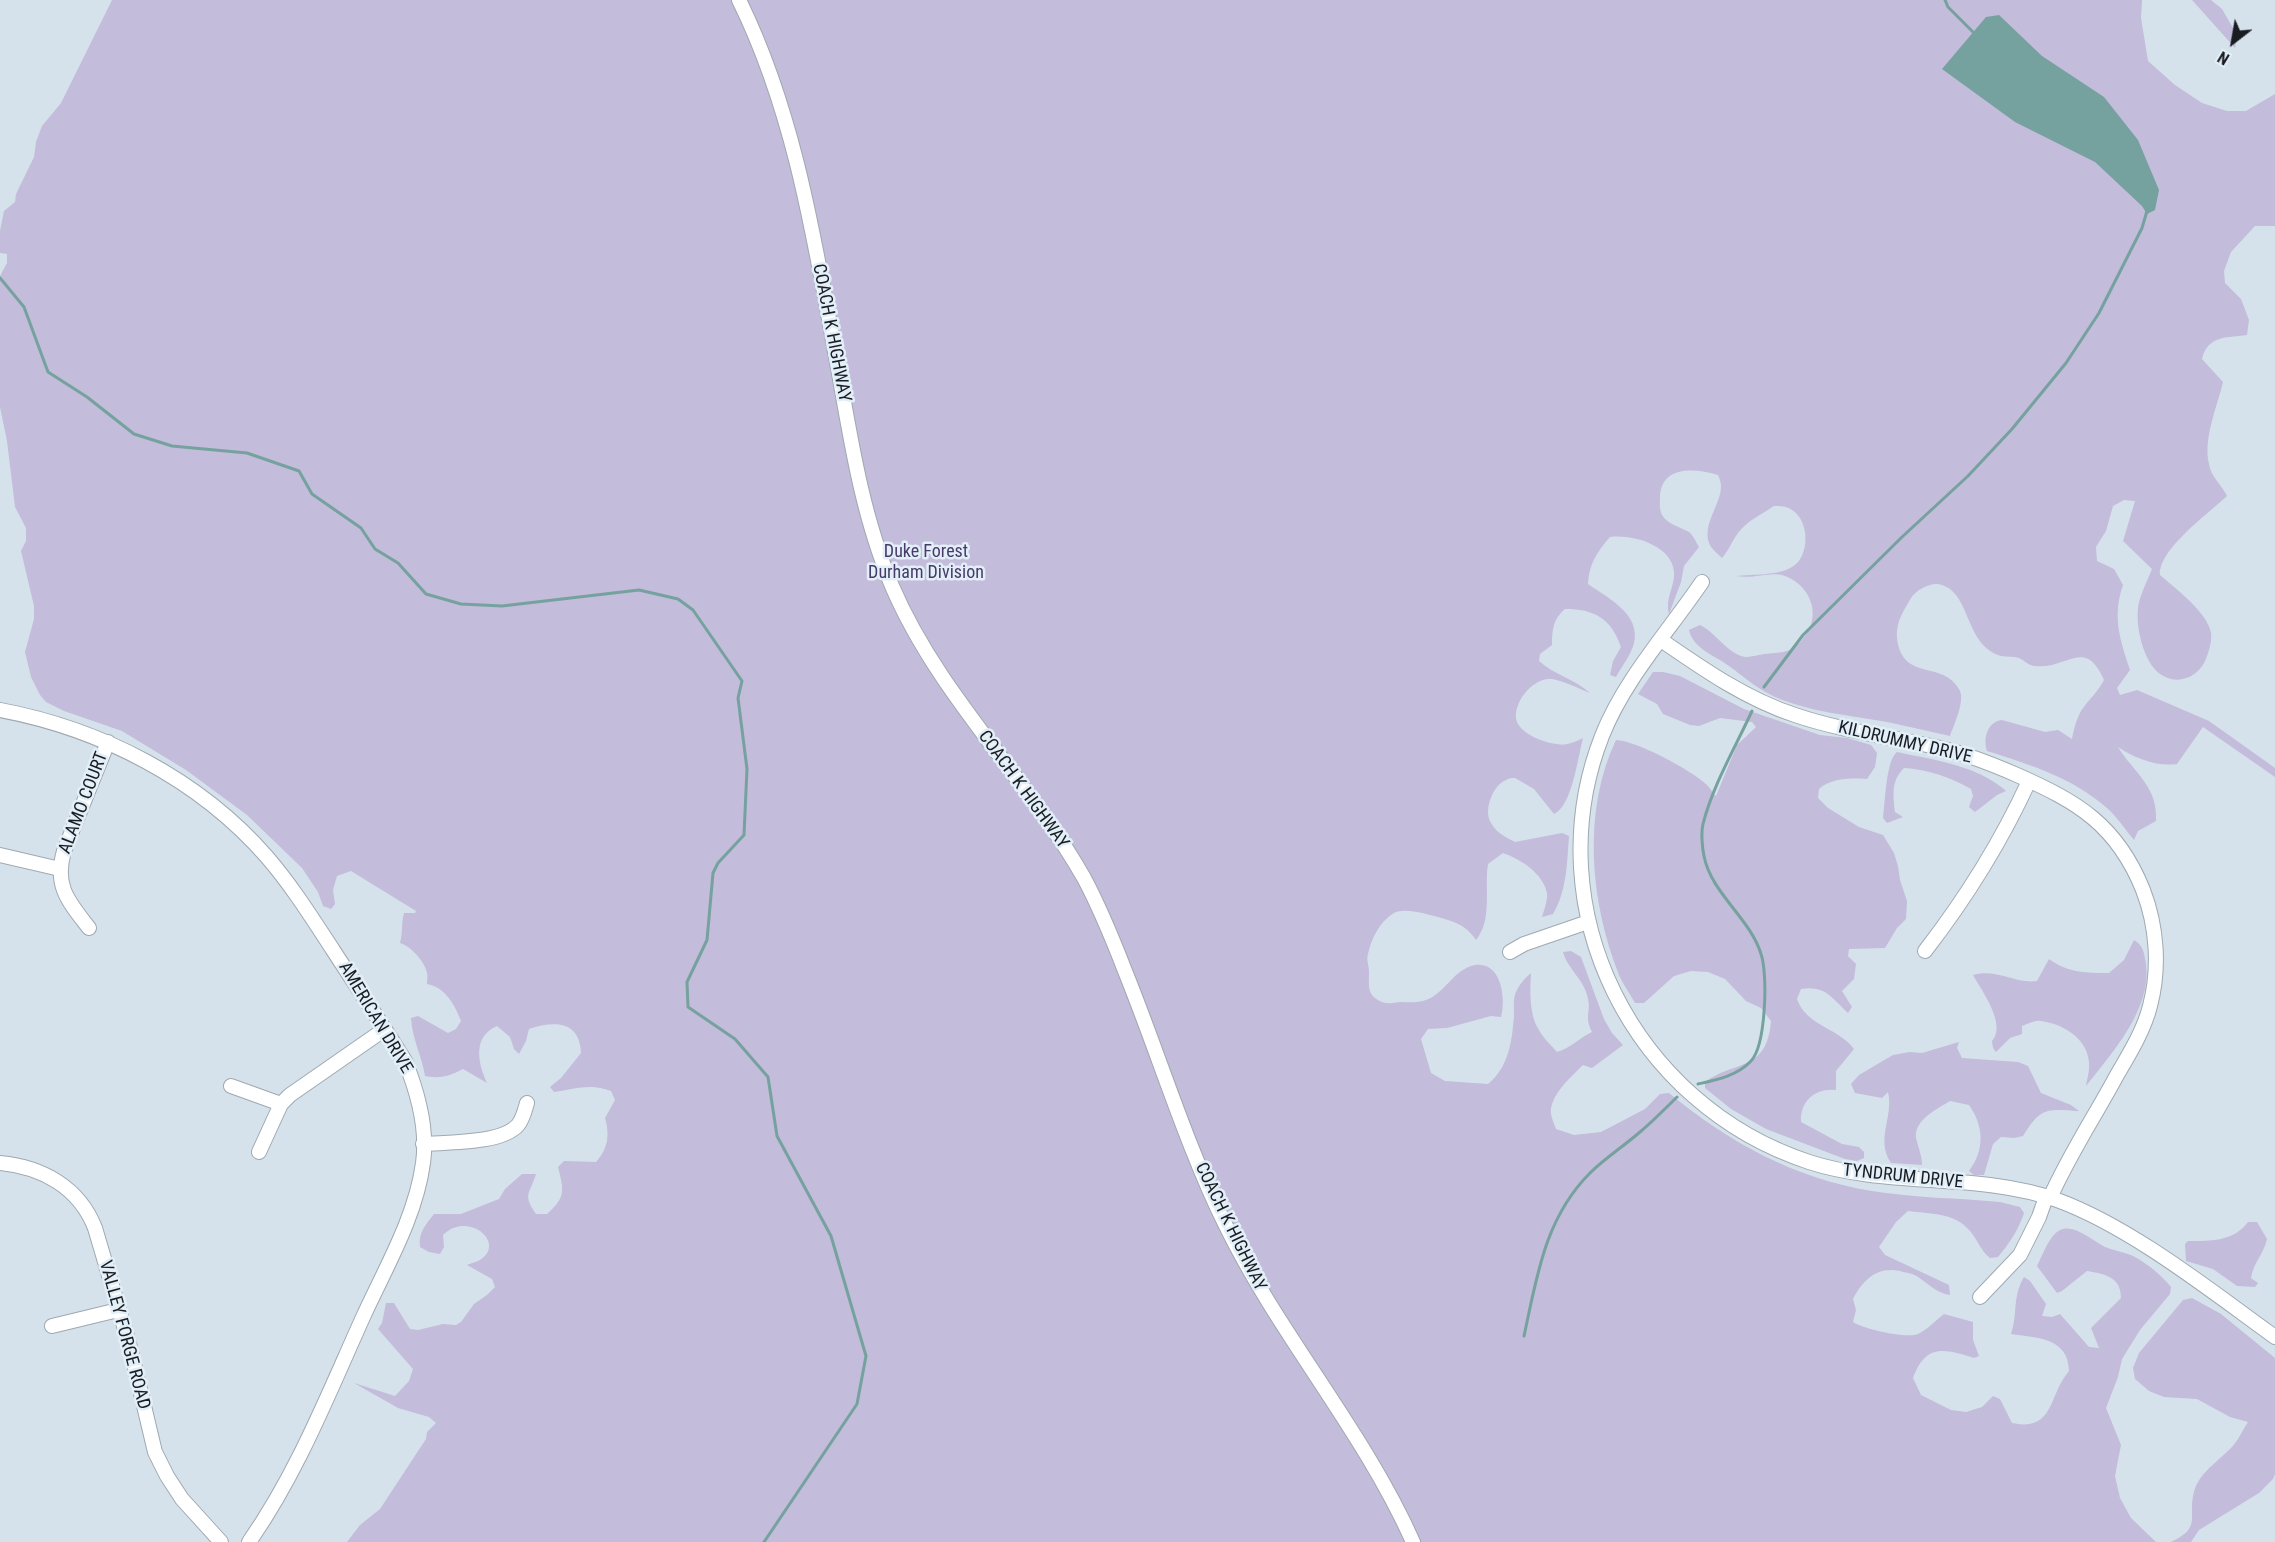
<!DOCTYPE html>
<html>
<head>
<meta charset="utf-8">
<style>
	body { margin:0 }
	#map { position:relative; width:2275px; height:1542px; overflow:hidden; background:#d6e2eb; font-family:"Roboto Condensed",sans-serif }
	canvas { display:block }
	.north { position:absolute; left:2203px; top:12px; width:60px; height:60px; -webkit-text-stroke:4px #e3eff8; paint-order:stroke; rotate:211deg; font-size:16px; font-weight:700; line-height:24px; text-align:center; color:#191d21 }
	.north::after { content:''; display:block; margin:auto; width:21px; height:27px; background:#191d21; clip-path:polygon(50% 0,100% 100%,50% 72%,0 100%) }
</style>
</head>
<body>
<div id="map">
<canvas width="2275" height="1542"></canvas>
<div class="north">N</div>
</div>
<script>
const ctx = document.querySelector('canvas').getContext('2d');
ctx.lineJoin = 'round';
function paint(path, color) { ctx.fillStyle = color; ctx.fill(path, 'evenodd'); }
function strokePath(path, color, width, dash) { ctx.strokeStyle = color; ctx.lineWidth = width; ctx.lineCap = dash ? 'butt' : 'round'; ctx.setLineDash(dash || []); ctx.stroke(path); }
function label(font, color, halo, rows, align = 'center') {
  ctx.font = font + ' "Roboto Condensed",sans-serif'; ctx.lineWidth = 5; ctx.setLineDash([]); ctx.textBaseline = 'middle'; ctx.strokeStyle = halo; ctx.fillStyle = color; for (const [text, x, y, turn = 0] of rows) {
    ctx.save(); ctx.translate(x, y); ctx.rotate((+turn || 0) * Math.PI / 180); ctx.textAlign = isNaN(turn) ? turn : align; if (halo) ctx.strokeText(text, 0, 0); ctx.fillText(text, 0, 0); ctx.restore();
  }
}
const green = new Path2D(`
	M112,0H2142L2141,18L2148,61L2175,85L2202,103L2227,111H2246L2275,94V226H2255L2231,252L2224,271L2225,283L2241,299L2249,320L2247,335C2226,338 2208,335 2202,359L2223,382C2217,407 2203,439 2209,464C2211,477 2222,485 2227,496C2209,513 2158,550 2160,575C2175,588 2204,610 2210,629C2213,637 2210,648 2207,656C2198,684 2164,689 2149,661C2141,647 2136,624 2138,608C2140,594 2147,582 2152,569L2123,541L2135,501L2124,500L2113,506L2106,531L2096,547L2097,561L2114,569L2123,585C2112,617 2120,639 2130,670L2117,688L2120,695L2137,690L2209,721L2275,768V777L2203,727L2177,764C2157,767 2134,758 2118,747C2134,773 2158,786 2156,821L2138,831L2134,840C2125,829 2117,817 2107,808C2071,777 2031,765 1987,751C1983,738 1987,722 2002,720L2045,732L2058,730L2072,739C2074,729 2076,720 2081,711C2088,700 2098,692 2104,680C2085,636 2066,670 2035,666C2029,666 2024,660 2019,658C2013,656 2007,657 2001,656C1963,645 1972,590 1938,584C1929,583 1916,590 1911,598C1901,615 1893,627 1899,648C1909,679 1943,662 1959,689C1966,700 1954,724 1950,736C1931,732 1911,727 1892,723C1851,715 1809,713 1771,695C1755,687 1743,676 1729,666C1716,656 1693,649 1689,630L1700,625C1715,632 1728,654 1745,657C1750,657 1758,655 1764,654C1771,653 1780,653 1787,651C1794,649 1800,643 1804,637C1823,614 1809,583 1782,575C1772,572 1751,579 1736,576C1753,574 1777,576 1792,567C1810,557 1810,521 1792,510C1787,506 1780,506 1774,506C1762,514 1747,521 1738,533C1732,541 1729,550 1722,558C1718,554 1711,549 1709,543C1701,519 1730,497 1718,475C1695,468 1662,465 1660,496C1660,502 1659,509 1662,515C1667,524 1680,527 1689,532C1693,535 1696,542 1699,547L1684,566L1681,582L1669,614C1665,597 1675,587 1674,572C1672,545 1632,534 1610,537C1597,552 1589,564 1588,584C1608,598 1641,614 1634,643C1631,655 1622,666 1616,677L1610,675L1613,661L1621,647C1611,618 1594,609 1565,609C1553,619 1552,630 1552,645L1540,654L1539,661C1554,675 1575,679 1590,693C1580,689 1560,679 1550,679C1532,678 1511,705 1517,722C1522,734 1544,743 1557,744C1566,746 1575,742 1583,738C1578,757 1572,806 1554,814L1534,789L1515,778C1512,778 1509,778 1506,780C1493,785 1484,809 1490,821C1495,832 1505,837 1515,842L1562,833L1569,836C1567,862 1567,891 1553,914L1542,917C1544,910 1548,900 1547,893C1543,873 1520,859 1503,853L1488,864C1484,888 1493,919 1476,940C1466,925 1455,922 1438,917C1427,914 1404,907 1394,913C1380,921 1371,939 1368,954C1366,960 1369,966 1369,972C1369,984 1367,994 1378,1000C1385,1005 1392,1003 1400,1002C1407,1002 1416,1003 1423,1001C1444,996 1453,969 1475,965C1502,961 1506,1000 1501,1017L1491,1016L1447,1028L1428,1029L1421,1039L1431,1073L1445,1081L1488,1084C1509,1067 1512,1041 1514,1016C1514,1008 1513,998 1516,992C1519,985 1525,978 1531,973C1530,990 1529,1015 1539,1030C1543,1038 1551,1045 1557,1052C1571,1048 1579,1038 1592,1032C1584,1016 1591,1013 1588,999C1585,980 1568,970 1563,952L1571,951L1581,957L1604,1019L1612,1033L1623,1045L1592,1068L1583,1065C1571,1077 1549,1096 1551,1114C1552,1119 1554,1124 1556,1129L1574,1135L1601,1132L1645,1109L1660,1094L1669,1093C1728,1142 1796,1179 1872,1191C1914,1198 1958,1198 2000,1202L2020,1207L2024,1213C2019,1229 2009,1244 1998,1257L1990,1258C1980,1250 1978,1240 1970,1231C1954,1212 1930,1214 1908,1211L1896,1222L1879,1247L1885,1255L1949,1285L1950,1295C1936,1293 1929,1284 1918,1277C1913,1273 1906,1273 1900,1271C1877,1266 1863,1280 1853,1299L1856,1310L1853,1322C1863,1329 1907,1339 1918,1334C1927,1330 1936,1320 1944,1314L1973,1322V1340L1979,1356L1974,1358C1945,1349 1926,1343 1913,1378L1921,1395L1951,1410L1966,1412L1982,1407L1993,1396L2000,1399L2012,1423C2055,1432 2048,1395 2069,1371C2068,1337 2037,1338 2011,1334C2018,1314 2012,1297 2024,1277L2030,1281L2046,1304L2042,1316L2052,1317L2060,1314L2089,1347L2099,1348L2091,1328L2121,1298C2121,1277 2105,1274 2087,1271L2062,1291L2057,1293L2037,1266C2043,1255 2050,1232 2063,1229C2077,1226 2093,1241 2105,1247C2114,1251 2126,1252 2135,1257C2149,1265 2161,1275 2171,1287L2170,1294L2140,1330L2122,1359L2118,1377L2106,1408L2121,1445L2115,1476L2120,1498L2131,1518L2156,1542H347L360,1525L380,1509L426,1439L427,1432L436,1423L429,1417L398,1408L354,1383L395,1396L409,1381L413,1369L378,1329L382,1323L386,1303H394L410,1329L418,1330L443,1324L456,1325L461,1322L474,1304L487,1295L495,1287L492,1279L467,1265C471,1263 477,1262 480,1260C507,1243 468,1210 443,1235L444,1247L440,1254L429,1252L420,1247C418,1233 426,1224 434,1214H461L499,1199L505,1189L522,1174H536C530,1194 522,1194 536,1214H547C566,1197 564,1191 558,1167L564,1161L596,1162C608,1149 610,1135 605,1118L615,1100L611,1091C591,1083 575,1089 554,1092L550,1087L561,1078L581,1053C580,1020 553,1021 529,1029L526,1041L519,1054L514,1049L510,1037L497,1026C472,1037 478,1063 487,1083L463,1069C450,1076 440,1079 425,1076C422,1056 412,1039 411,1018L418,1016L448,1033L456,1029L461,1021C455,1005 445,987 427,984C427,980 428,976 427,973C425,962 411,946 400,943C403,933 401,924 404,913H415L416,911L351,871L337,876L333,890L335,904L331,909L323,906L318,892L302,868L247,815L186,770L122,731L64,711L46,702L40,695L31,677L25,652L34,619V606L21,551L26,541V528L15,507L7,441L0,407V276L7,263V254L0,253V231L4,211L15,202L16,194L34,157L36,142L42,126L61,103Z
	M2192,0H2211L2222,9L2237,35L2235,48Z
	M1653,672H1663L1680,676L1744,709L1820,735L1847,738L1871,745L1877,753L1875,767L1867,779C1851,778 1831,778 1819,789L1818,798L1828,808L1859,827L1883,835L1894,853L1898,866L1900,880L1907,901L1906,919L1897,928L1885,948L1849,949L1848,956L1856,964L1854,979L1842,991L1852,1007L1848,1013C1832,998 1825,985 1801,989L1797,999C1806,1026 1839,1028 1854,1049L1836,1071V1090C1815,1088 1800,1101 1801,1122L1842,1144L1859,1147L1864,1152V1158L1857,1161L1845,1159L1766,1129L1731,1109L1705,1088V1082C1735,1060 1767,1072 1771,1021L1761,1008L1746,1001L1725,979L1708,972L1691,971L1674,976L1644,1003H1635C1630,994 1623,984 1619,975C1590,902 1582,811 1616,740C1637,741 1691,770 1707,785C1710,788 1713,793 1716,796L1737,745L1756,727L1752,722L1720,718L1699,726L1690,725L1663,714L1657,704L1638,694Z
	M1897,752C1933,760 1977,765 2006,791L1997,795L1975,812L1969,807L1973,796L1971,789C1952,778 1927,769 1904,768C1891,781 1893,794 1895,812L1903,817L1887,823L1883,818C1885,803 1886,760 1897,752Z
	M2134,940C2144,946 2144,953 2146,964C2152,1009 2112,1053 2086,1086C2087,1079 2090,1070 2089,1062C2087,1038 2063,1024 2041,1021C2035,1020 2028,1024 2022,1026V1034L2010,1038L1996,1052L1993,1048L1992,1041C2007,1025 1982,991 1973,975C1996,968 2015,984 2037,981L2049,959C2068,973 2086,973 2109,973L2124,960Z
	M1959,1042L1957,1048L1962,1058L2018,1062L2028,1066L2041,1093L2071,1105L2079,1111C2046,1109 2041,1107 2023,1136L2014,1138L2001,1137L1993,1144L1984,1175H1974L1969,1171C1985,1150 1984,1126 1969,1105L1950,1101C1937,1109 1914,1120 1916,1138C1918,1147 1922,1155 1922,1165L1891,1163C1875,1139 1894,1117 1888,1092L1882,1098L1855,1093L1851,1084L1859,1075L1893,1055L1910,1052L1922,1053Z
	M2248,1222H2257L2267,1239C2264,1254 2253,1263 2251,1278L2258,1283L2255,1287L2237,1286L2213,1269L2186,1261L2185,1244L2188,1241C2210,1241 2233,1242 2248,1222Z
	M2192,1298L2221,1314L2275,1358V1474L2273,1479L2259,1493L2199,1530L2191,1542H2171C2203,1527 2187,1517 2194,1492C2199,1471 2224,1458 2236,1442C2240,1436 2244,1428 2248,1422L2230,1417L2197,1399L2164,1397L2149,1391L2135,1379L2133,1368L2139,1353L2183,1300Z`);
const water = new Path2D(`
	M1999,15L2042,56L2104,97L2138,140L2159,190L2155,210L2147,214L2142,206L2095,162L2015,122L1942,69L1986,17Z`);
const stream = new Path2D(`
	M1945,0L1948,7L1975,34
	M0,278L24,307L48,372L87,397L134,434L172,446L247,453L299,471L312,494L361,528L375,549L398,563L426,594L461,604L502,606L639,590L678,599L693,610L742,681L738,698L747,769L744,835L718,863L713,873L707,940L687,982L688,1007L735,1039L768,1077L777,1136L831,1236L866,1356L857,1404L764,1542
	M1764,687L1803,635L1902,537L1968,476L2012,429L2066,363L2099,313L2142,228L2147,211
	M1698,1084C1716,1080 1737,1076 1751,1061C1766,1045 1768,974 1761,954C1750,918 1711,893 1704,856C1702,847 1701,832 1703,824C1713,785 1735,748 1752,711
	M1524,1336C1537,1276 1545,1218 1590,1173C1605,1158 1624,1146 1640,1132C1653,1121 1665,1109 1677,1097`);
const minor = new Path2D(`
	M739,0C797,118 816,250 840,379C852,448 864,520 892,586C938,694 1026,776 1084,878C1100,908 1113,940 1125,971C1159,1055 1186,1145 1226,1226C1280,1336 1363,1430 1413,1542
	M1702,582C1668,632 1624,680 1602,736C1534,910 1634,1105 1809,1162C1889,1188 1979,1172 2057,1200C2131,1227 2211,1291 2275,1337
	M1661,640C1703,669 1746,699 1795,715C1842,731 1892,737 1940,748C1967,754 1992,764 2017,775C2078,802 2117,825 2143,890C2157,926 2160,968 2150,1006C2144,1030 2130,1053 2117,1075C2095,1116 2069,1155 2050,1198
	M0,710C101,729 199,779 267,857C292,886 312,918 333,950C357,987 382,1024 405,1061C418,1093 428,1128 423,1163C416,1216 386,1267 364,1315C329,1392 298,1472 249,1542
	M0,855L60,869
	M89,928C68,901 54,886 64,851L108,742
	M1925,951C1966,898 2001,842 2029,781
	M1510,952L1524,944L1588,922
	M231,1086L281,1104
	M423,1144C448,1142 501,1144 518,1125C523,1119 525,1110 527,1103
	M259,1152L281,1104L290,1095L385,1029
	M0,1163C42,1167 79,1187 95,1228L129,1343L155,1452L167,1476L182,1499L221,1542
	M1980,1297L2020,1255L2039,1217L2046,1197
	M52,1326L118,1310`);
const streetNames = [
	["COACH K HIGHWAY",831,333,79],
	["KILDRUMMY DRIVE",1905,743,13],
	["COACH K HIGHWAY",1023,790,54],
	["ALAMO COURT",84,803,-69],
	["AMERICAN DRIVE",375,1018,59],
	["TYNDRUM DRIVE",1903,1177,6],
	["COACH K HIGHWAY",1230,1227,64],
	["VALLEY FORGE ROAD",124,1335,75]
];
const parkNames = [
	["Duke Forest",926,552],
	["Durham Division",926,573]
];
paint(green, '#c3bcdb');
paint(water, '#75a29e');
strokePath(stream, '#75a29e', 3);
strokePath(minor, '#9ea9b1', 16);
strokePath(minor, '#fff', 14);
label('18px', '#191d21', '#e3eff8', streetNames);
label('18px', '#483a69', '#e3eff8', parkNames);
</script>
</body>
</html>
